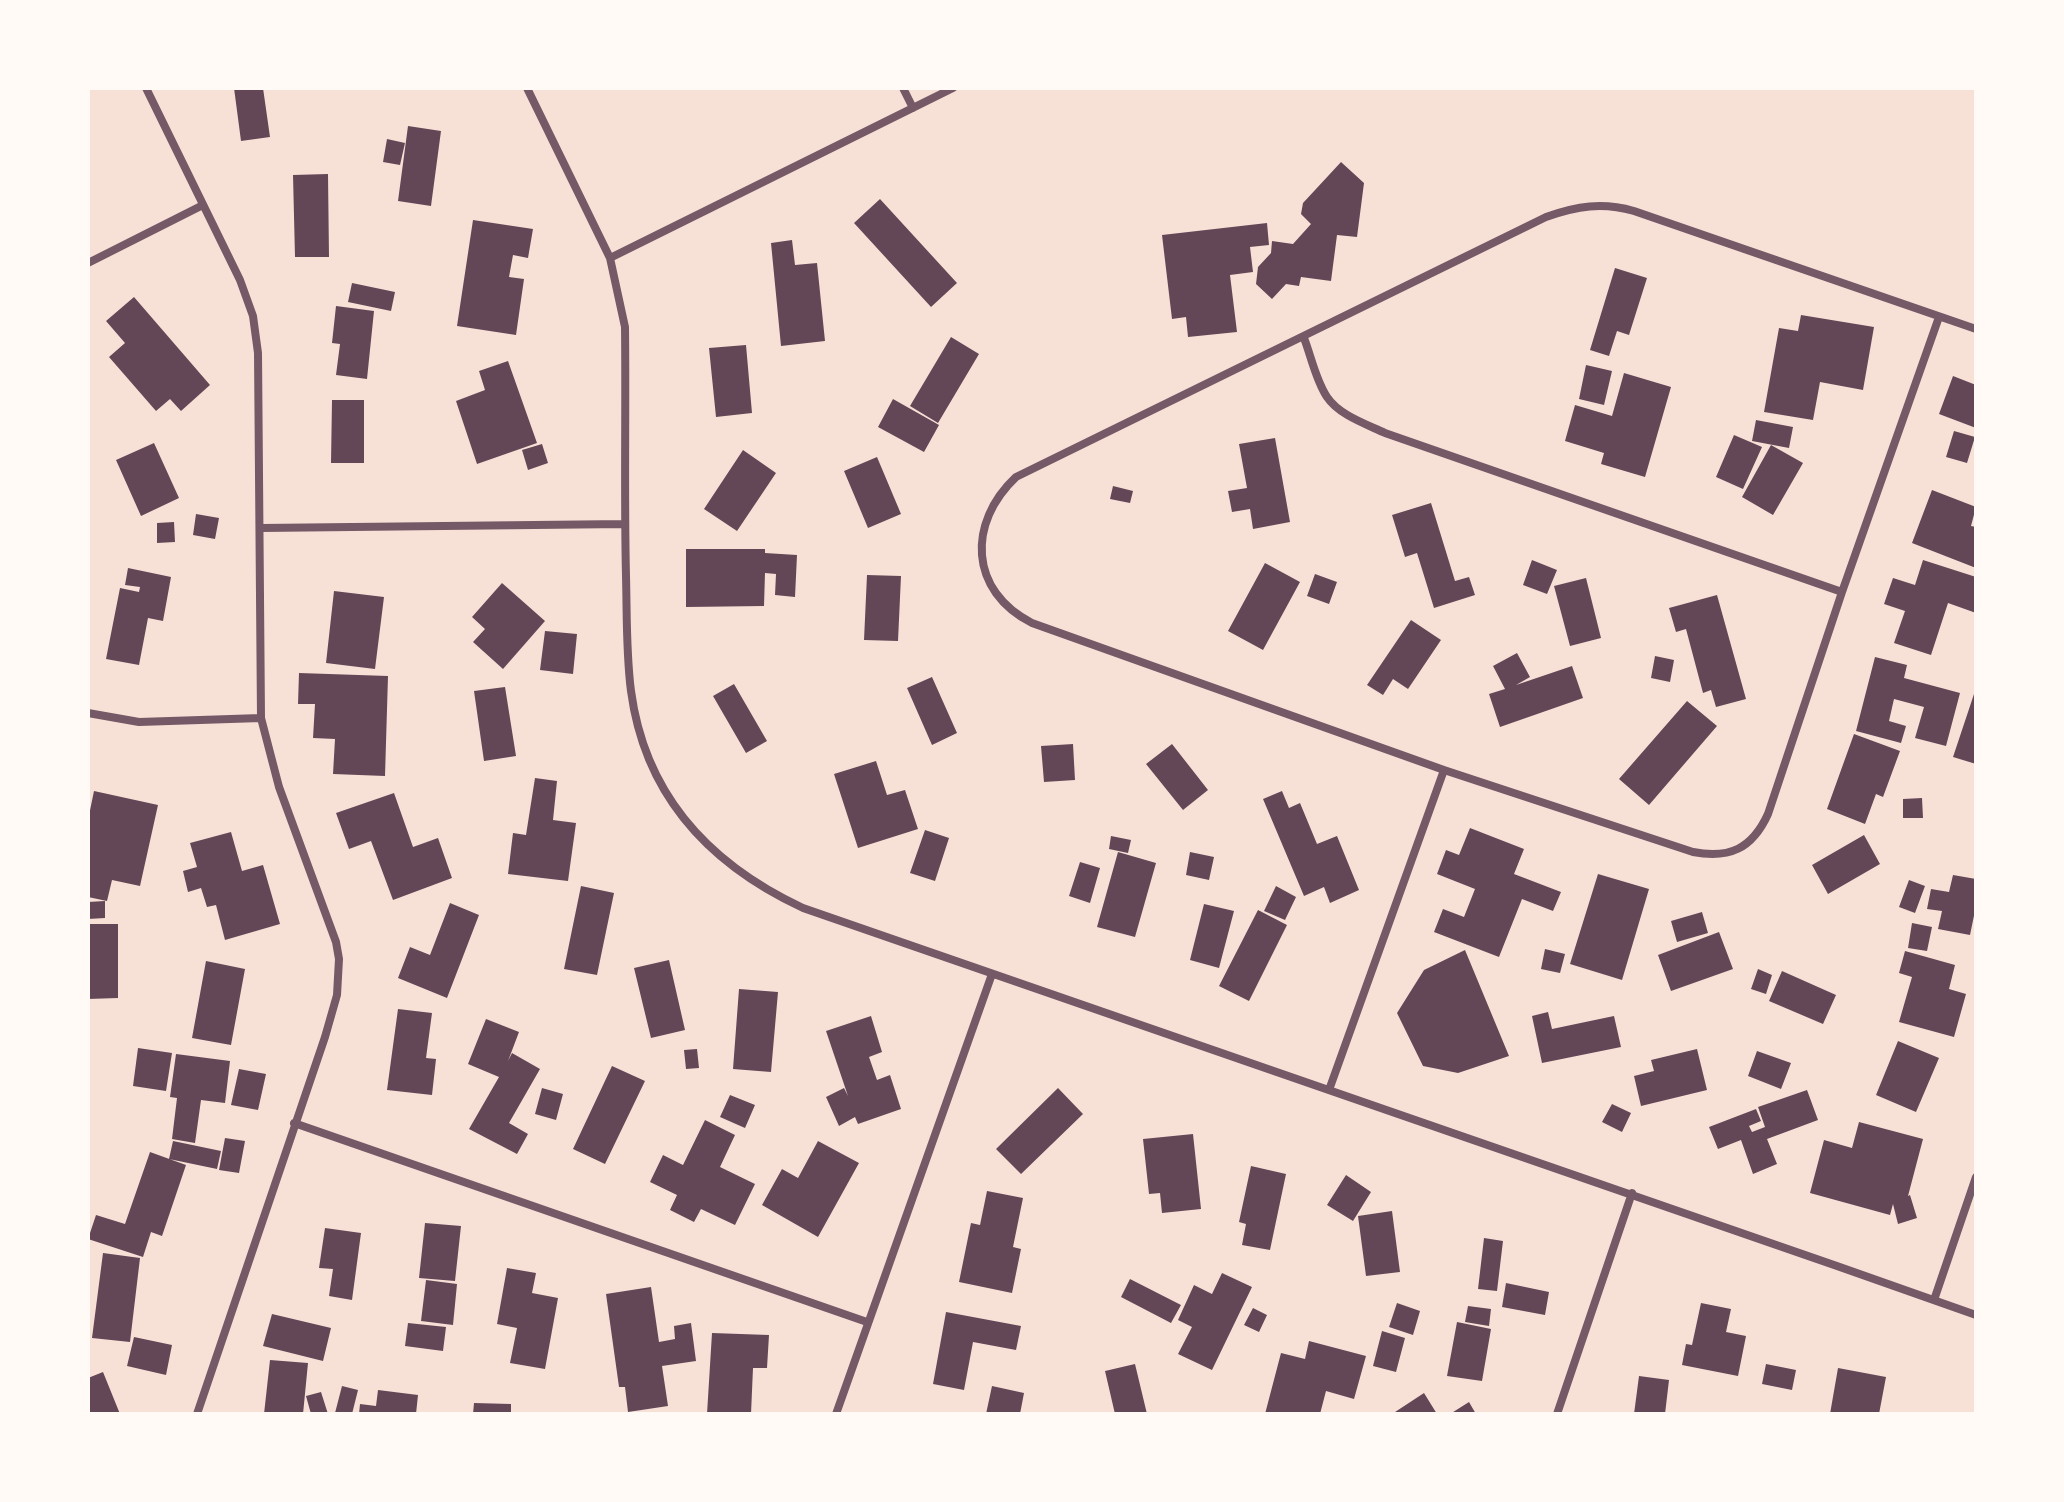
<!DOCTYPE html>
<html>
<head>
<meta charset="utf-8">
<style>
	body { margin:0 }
	#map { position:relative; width:2064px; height:1502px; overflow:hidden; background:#f7e1d7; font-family:"DejaVu Sans",sans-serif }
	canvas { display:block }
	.frame { position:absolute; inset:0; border:90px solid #fffaf5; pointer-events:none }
</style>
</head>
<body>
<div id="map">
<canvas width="2064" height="1502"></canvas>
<div class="frame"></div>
</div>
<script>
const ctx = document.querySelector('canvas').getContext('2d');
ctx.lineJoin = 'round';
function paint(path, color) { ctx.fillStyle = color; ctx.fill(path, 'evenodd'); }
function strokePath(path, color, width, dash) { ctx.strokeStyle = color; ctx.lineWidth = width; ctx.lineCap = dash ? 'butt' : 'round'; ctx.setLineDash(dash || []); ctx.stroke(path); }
const building = new Path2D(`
	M234,88H263L270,137L241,141Z
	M408,126L441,131L431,206L398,201Z
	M387,139L405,143L400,165L383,162Z
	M1341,162L1364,183L1357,237L1337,235L1331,281L1301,277L1299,286L1286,284L1272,299L1256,284L1258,267L1271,253L1272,241L1293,244L1311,224L1301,214L1303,203Z
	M328,174L329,257H295L293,175Z
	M880,199L957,283L931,307L854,223Z
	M473,220L533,229L528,258L513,255L509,277L524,279L516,335L457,326Z
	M1267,223L1269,245L1250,247L1253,272L1230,275L1237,332L1188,337L1186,317L1172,319L1162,235Z
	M792,240L795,265L817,263L825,341L781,346L771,243Z
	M1615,268L1647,278L1629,335L1617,331L1609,356L1590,350Z
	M352,283L395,292L391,311L348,302Z
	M134,297L210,385L181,411L170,399L156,411L109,357L125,343L106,321Z
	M336,306L374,311L367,379L336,375L340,344L332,343Z
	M1801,315L1874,327L1863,390L1820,382L1813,420L1764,412L1779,328L1798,331Z
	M951,337L979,354L938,423L910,406Z
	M746,345L752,413L716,417L709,348Z
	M508,361L537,443L477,464L456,401L485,390L479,371Z
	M1586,365L1612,371L1604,405L1579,399Z
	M1624,373L1671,387L1645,477L1601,464L1604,453L1565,441L1575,405L1612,416Z
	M1953,376L1976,385V428L1939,414Z
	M893,399L939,425L924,452L878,427Z
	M332,400H364V463H331Z
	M1756,420L1793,427L1789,448L1752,441Z
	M1954,431L1975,437L1967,463L1946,457Z
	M1734,435L1762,447L1743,489L1716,477Z
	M1275,438L1290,522L1253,529L1250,509L1232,512L1228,491L1247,488L1239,444Z
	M154,443L179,498L141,516L116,460Z
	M542,444L548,463L528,470L522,450Z
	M1771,445L1803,463L1773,515L1742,497Z
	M743,450L776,473L737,531L704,509Z
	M877,457L901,514L868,528L844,471Z
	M1113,486L1133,491L1130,503L1110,499Z
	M1932,490L1976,507L1971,526L1976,527V568L1912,543Z
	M1431,503L1455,581L1469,577L1475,595L1434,608L1417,553L1405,557L1392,515Z
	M196,514L219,518L215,539L193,535Z
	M174,522L175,542L157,543V523Z
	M686,549H765V553L797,555L795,597L775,595L776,574L765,573L764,606L686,607Z
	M1532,560L1557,570L1547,594L1523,585Z
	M1923,560L1976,577V613L1948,603L1931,655L1894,643L1905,611L1884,604L1893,578L1915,585Z
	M1265,563L1300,582L1263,650L1228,631Z
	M128,568L171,577L163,621L148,618L139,665L106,659L120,588L139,592L140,587L125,585Z
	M1315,574L1337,582L1329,604L1307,596Z
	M867,575L901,576L898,641L864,640Z
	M1586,578L1601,638L1570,646L1554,586Z
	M502,583L545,621L503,669L473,642L485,629L472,617Z
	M334,591L384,597L375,669L326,663Z
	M1717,595L1746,699L1716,707L1711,690L1703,693L1686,629L1676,632L1669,608Z
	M1411,620L1441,640L1408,689L1393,679L1383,695L1367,685Z
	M545,631L577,634L573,674L540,670Z
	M1517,653L1530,677L1516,685L1572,666L1583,698L1500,727L1489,694L1505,689L1493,666Z
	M1655,656L1674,660L1670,682L1651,678Z
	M1875,657L1907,665L1904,678L1960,693L1946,746L1915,738L1924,707L1894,699L1889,721L1906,726L1901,743L1856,731Z
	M299,673L388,676L385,776L333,774L335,739L313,738L315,704H298Z
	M932,677L957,733L932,745L907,688Z
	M734,684L767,741L746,753L713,696Z
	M505,687L516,756L484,761L474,691Z
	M1976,688V764L1953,757Z
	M1687,701L1717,726L1649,805L1619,779Z
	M1854,734L1900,751L1883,797L1876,794L1865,824L1827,809Z
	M1073,744L1075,780L1044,782L1041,746Z
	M1172,744L1208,790L1183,810L1146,764Z
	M876,761L887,795L905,790L918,829L858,848L834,774Z
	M535,778L557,781L553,820L576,823L568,881L508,874L513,833L526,835Z
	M94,791L158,805L140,886L112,880L107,901L88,897V820Z
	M1282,791L1289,808L1300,803L1317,844L1337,836L1359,890L1330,903L1324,887L1304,896L1263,799Z
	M394,793L413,847L438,838L452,878L393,900L371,841L349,849L336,813Z
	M1922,798L1923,818H1903V799Z
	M1470,828L1524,849L1514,874L1561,892L1553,911L1522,899L1499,957L1434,932L1443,909L1464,917L1475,889L1437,874L1446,850L1459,855Z
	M925,830L949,838L935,881L910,873Z
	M231,832L242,871L263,865L280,924L225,940L216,905L207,907L201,888L188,892L183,871L197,867L190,843Z
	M1864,835L1880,864L1828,894L1812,865Z
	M1111,836L1131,840L1128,853L1109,849Z
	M1118,852L1156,863L1135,937L1097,927Z
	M1190,852L1214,857L1209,880L1186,875Z
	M1080,862L1100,868L1090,903L1069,896Z
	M1598,874L1649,889L1622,980L1570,964Z
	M1953,875L1976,879V906L1970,935L1938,929L1942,911L1927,909L1931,889L1949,892Z
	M1909,880L1925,886L1915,913L1899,907Z
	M581,886L614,893L597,975L564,969Z
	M1276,886L1296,897L1285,920L1264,911Z
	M105,901V918L88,919V902Z
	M450,903L479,915L447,998L398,978L410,947L430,955Z
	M1204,904L1234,911L1219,968L1190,960Z
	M1258,910L1287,925L1249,1001L1219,986Z
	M1702,912L1708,933L1677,942L1671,921Z
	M1912,923L1932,927L1927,951L1908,948Z
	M88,924H118V998L88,999Z
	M1719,932L1733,969L1671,991L1658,955Z
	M1545,949L1565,954L1560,973L1541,969Z
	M1465,950L1509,1056L1458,1073L1423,1066L1397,1013L1424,970Z
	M1905,951L1955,965L1949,989L1966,994L1954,1037L1899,1022L1912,977L1899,973Z
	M669,960L685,1030L651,1038L634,968Z
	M206,961L245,969L231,1045L192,1038Z
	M1758,969L1772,975L1766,994L1751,989Z
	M1782,971L1836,995L1823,1024L1769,1001Z
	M739,989L778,992L771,1072L733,1069Z
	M398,1009L432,1013L426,1058L436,1059L432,1095L387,1090Z
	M1548,1012L1552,1029L1614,1016L1621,1047L1542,1063L1532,1016Z
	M871,1016L882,1052L869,1057L877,1080L890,1075L901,1109L858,1124L855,1117L839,1126L826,1097L844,1088L848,1096L826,1031Z
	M486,1019L519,1032L508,1061L512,1053L540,1069L509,1123L528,1134L517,1154L469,1129L499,1077L468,1064Z
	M1898,1041L1939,1058L1916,1112L1876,1095Z
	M138,1048L172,1053L166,1091L133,1086Z
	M697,1049L699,1068L686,1069L684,1050Z
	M1697,1049L1707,1090L1641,1106L1634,1076L1654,1071L1651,1060Z
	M1757,1051L1791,1063L1781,1089L1748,1076Z
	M176,1054L230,1061L225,1103L201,1100L195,1143L172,1139L177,1098L170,1097Z
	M612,1066L645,1081L605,1164L573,1149Z
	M239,1069L266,1074L258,1110L231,1105Z
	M542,1088L563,1094L556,1120L535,1114Z
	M1058,1088L1083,1114L1021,1174L996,1149Z
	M1807,1090L1818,1120L1767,1139L1777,1164L1753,1174L1741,1140L1718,1149L1709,1127L1756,1109L1761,1121L1749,1126L1752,1132L1765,1127L1758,1107Z
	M730,1095L755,1105L745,1128L720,1117Z
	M1612,1104L1631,1113L1622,1132L1602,1122Z
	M705,1120L735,1135L720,1167L755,1184L735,1225L701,1209L694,1222L670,1210L677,1195L650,1182L663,1155L683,1165Z
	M1859,1122L1923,1139L1908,1196L1910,1195L1917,1218L1898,1224L1893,1204L1890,1215L1810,1193L1824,1140L1852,1148Z
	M1193,1134L1201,1209L1162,1213L1160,1193L1149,1194L1143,1139Z
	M225,1138L245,1141L239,1173L219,1170Z
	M173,1141L221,1151L217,1169L169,1159Z
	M818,1141L859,1163L818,1237L762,1205L782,1169L798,1178Z
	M150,1152L186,1165L162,1236L151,1232L143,1257L88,1239L96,1215L125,1224Z
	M1251,1166L1286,1174L1270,1250L1242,1245L1246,1224L1239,1222Z
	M1346,1175L1371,1192L1353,1221L1327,1205Z
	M987,1191L1023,1198L1013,1247L1021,1249L1012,1293L959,1282L971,1223L980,1225Z
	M1392,1211L1400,1272L1366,1276L1358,1216Z
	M425,1223L461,1226L455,1281L419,1278Z
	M325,1228L361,1233L352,1300L329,1296L333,1269L319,1268Z
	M1484,1238L1503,1241L1497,1291L1478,1289Z
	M103,1253L140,1258L130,1342L92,1338Z
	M507,1268L536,1273L532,1293L558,1298L545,1369L510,1363L517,1328L497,1324Z
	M1222,1273L1252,1287L1212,1370L1178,1354L1192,1327L1178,1320L1194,1285L1212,1294Z
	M1130,1279L1181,1305L1171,1323L1121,1297Z
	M426,1280L457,1284L453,1325L421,1321Z
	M1506,1283L1549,1292L1545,1315L1502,1307Z
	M651,1287L659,1342L675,1339L674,1326L691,1323L696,1361L662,1366L668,1406L628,1412L625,1387H619L606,1294Z
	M1397,1303L1420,1311L1413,1335L1389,1327Z
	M1701,1303L1731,1309L1726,1332L1746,1336L1738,1376L1682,1365L1686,1344L1692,1345Z
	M1468,1306L1491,1309L1489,1326L1465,1322Z
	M1253,1308L1267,1315L1259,1332L1244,1325Z
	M946,1312L1021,1326L1016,1350L973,1342L964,1390L933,1384Z
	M272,1314L331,1328L323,1361L263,1346Z
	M1457,1322L1491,1329L1482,1381L1447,1376Z
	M408,1323L446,1327L443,1351L405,1346Z
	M1382,1331L1405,1338L1396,1372L1373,1366Z
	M712,1333L769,1335L767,1368H753L751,1414H707Z
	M134,1337L172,1345L166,1375L127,1366Z
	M1309,1341L1366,1356L1354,1399L1326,1391L1320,1414H1265L1281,1353L1305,1359Z
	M270,1360L308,1363L303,1414H264Z
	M1135,1364L1147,1414H1115L1105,1371Z
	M1766,1364L1796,1370L1792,1390L1762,1384Z
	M1838,1368L1886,1377L1879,1414H1830Z
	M103,1372L120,1414H88V1378Z
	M1639,1376L1669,1380L1665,1414H1634Z
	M342,1386L358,1390L352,1414L335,1413Z
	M992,1386L1024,1393L1020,1414H986Z
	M378,1390L418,1395L416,1414H359L360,1404L376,1406Z
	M321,1392L328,1414H311L306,1396Z
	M1424,1393L1437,1414H1392Z
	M1469,1402L1476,1414H1450Z
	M474,1403L511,1404V1414H473Z`);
const minor = new Path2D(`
	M146,88L240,280L253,316L258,353L261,718L279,787L336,942L339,959L337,995L325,1037L197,1414
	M527,88L610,258L625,327C626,410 624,493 626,576C627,614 626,653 631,691C645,796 711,865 803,908C1194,1045 1586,1177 1976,1315
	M903,88L913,108
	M610,258L953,88
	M88,263L203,205
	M1939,317L1842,592L1768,814C1752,849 1729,859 1693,852L1444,770L1032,623C969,591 967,523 1016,477L1546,217C1577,206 1602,202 1634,211L1976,329
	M1304,338C1311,356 1316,381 1327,397C1339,415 1366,424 1385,433L1842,592
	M261,528L625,524
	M88,713L139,722L261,718
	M1329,1090L1444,770
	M294,1123L867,1322
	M1934,1300L1976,1177
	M836,1414L992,974
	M1557,1414L1632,1193`);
paint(building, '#644757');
strokePath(minor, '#755966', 8);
</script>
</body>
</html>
